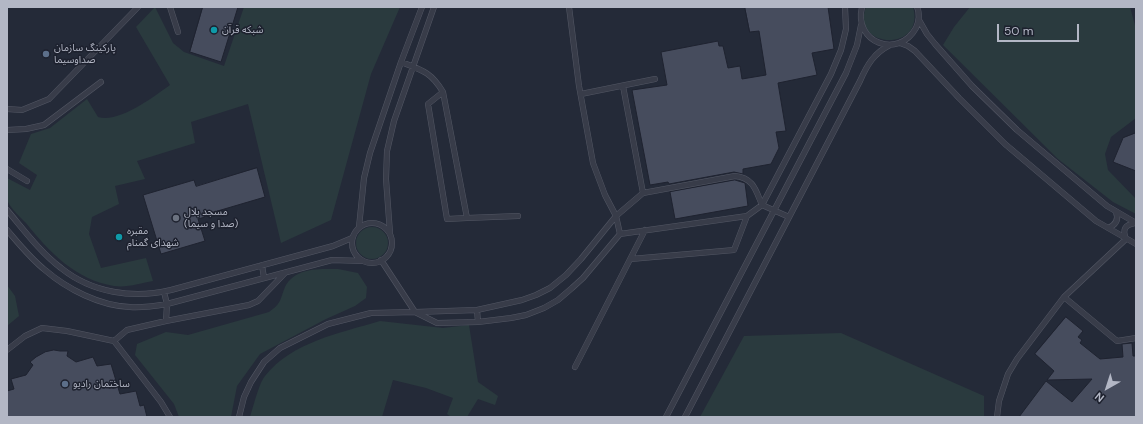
<!DOCTYPE html>
<html>
<head>
<meta charset="utf-8">
<style>
	body { margin:0 }
	#map { position:relative; width:1143px; height:424px; overflow:hidden; background:#242a38; font-family:"DM Sans",sans-serif }
	canvas { display:block }
	.frame { position:absolute; inset:0; border:8px solid #b3b7c5; pointer-events:none }
	.north { position:absolute; left:1087px; top:368px; width:40px; height:40px; -webkit-text-stroke:3px #1d212e; paint-order:stroke; rotate:219deg; font-size:11px; font-weight:700; line-height:16px; text-align:center; color:#b3b7c5 }
	.north::after { content:''; display:block; margin:auto; width:14px; height:18px; background:#b3b7c5; clip-path:polygon(50% 0,100% 100%,50% 72%,0 100%) }
	.scale { position:absolute; left:997px; top:24px; width:82px; height:18px; box-sizing:border-box; border:2px solid #b3b7c5; border-top:0; padding-left:5px; font-size:12px; line-height:14px; white-space:nowrap; color:#b3b7c5; -webkit-text-stroke:3px #1d212e; paint-order:stroke }
</style>
</head>
<body>
<div id="map">
<canvas width="1143" height="424"></canvas>
<div class="frame"></div>
<div class="north">N</div>
<div class="scale">50 m</div>
</div>
<script>
const ctx = document.querySelector('canvas').getContext('2d');
ctx.lineJoin = 'round';
function paint(path, color) { ctx.fillStyle = color; ctx.fill(path, 'evenodd'); }
function strokePath(path, color, width, dash) { ctx.strokeStyle = color; ctx.lineWidth = width; ctx.lineCap = dash ? 'butt' : 'round'; ctx.setLineDash(dash || []); ctx.stroke(path); }
function label(font, color, halo, rows, align = 'center') {
  ctx.font = font + ' "DM Sans","Noto Sans Arabic",sans-serif'; ctx.lineWidth = 3; ctx.setLineDash([]); ctx.textBaseline = 'middle'; ctx.strokeStyle = halo; ctx.fillStyle = color; for (const [text, x, y, turn = 0] of rows) {
    ctx.save(); ctx.translate(x, y); ctx.rotate((+turn || 0) * Math.PI / 180); ctx.textAlign = isNaN(turn) ? turn : align; if (halo) ctx.strokeText(text, 0, 0); ctx.fillText(text, 0, 0); ctx.restore();
  }
}
const green = new Path2D(`
	M155,7L173,43L184,52L224,66L244,7H400L371,74L331,220L281,243L248,104L191,122L195,143L137,161L145,179L115,186L119,204L92,217L89,234L101,268L146,258L153,281C141,283 127,288 114,286C76,280 49,252 26,223C20,217 12,210 8,202C5,197 7,184 7,178L30,190L37,175L19,163L31,134L50,128L87,99L98,117C120,123 153,97 170,85L136,27Z
	M866,7H913C926,53 850,49 866,7Z
	M970,7H1130L1136,29V118L1111,137L1105,154L1108,170L1136,199V214L1113,202L1058,159L943,45L954,27Z
	M356 243a16 16 0 1 1 32 0a16 16 0 1 1-32 0Z
	M338,269L358,273L367,287L366,298L355,306L326,319L260,354L237,386L231,417H179L174,404L135,355L137,344L166,332L188,335L269,312C282,303 280,299 285,287C295,267 320,269 338,269Z
	M7,285L15,296L19,316L7,326Z
	M380,321L443,328L469,325L478,382L498,396L495,405L478,399L467,417H451L447,414L453,398L426,388L393,380L382,417H250C253,408 259,383 265,376C292,342 340,333 380,321Z
	M841,333L984,396V417H700L744,336Z`);
const building = new Path2D(`
	M203,7H238L221,62L190,52Z
	M745,7H828L834,49L812,53L817,75L778,83L786,131L776,132L779,148L771,164L743,169V174L734,172L669,184L668,182L650,185L632,90L667,85L661,52L718,41L719,46H723L728,68L740,66L742,79L766,75L759,31L750,32Z
	M1136,133V171L1113,162L1123,138Z
	M257,168L265,197L204,215L205,217L198,219L205,241L161,254L143,195L194,180L196,186Z
	M735,180L745,183L748,206L675,219L670,192Z
	M1066,317L1083,331L1078,337L1082,340L1080,343L1100,359L1123,357L1122,344L1132,343L1133,356H1136V417H1019L1046,381L1072,402L1092,379L1047,380L1054,371L1035,354Z
	M54,350L60,351H68L67,356L76,362L93,357L97,366L111,364L120,394L136,391L140,406L144,405L147,417H7V391L14,389L11,379L26,375L33,365L30,362L36,357L45,352Z`);
const lane = new Path2D(`
	M170,7L178,32
	M569,7L579,86L593,163L605,195L616,216L620,234
	M862,7C853,42 898,60 916,28C919,22 920,13 917,7
	M919,20L927,34L935,44L972,86L1017,130L1107,206L1136,223
	M900,43L908,46L915,51L959,98L1005,144L1096,221L1136,244
	M401,62C422,70 431,72 443,92L467,218L518,216
	M623,86L643,193
	M443,92L428,104L447,219L467,218
	M581,94L655,79
	M7,109L22,110L49,99L138,7
	M7,130L26,129L44,125L101,82
	M7,169L27,181
	M7,210C24,230 40,252 61,268C92,293 133,299 171,290L333,246L352,238
	M352 243a20 20 0 1 1 40 0a20 20 0 1 1-40 0Z
	M359,227L364,178L370,153L401,62L422,7
	M1108,228C1116,225 1119,220 1116,212
	M7,230C19,244 31,259 45,270C67,289 100,306 130,307C142,308 155,306 167,304L332,260L363,261
	M390,233L386,179L387,151L394,121L434,7
	M631,259L734,250L747,216
	M381,260L415,312L477,310L522,300L536,295L550,288L566,275L581,259L616,216L643,193L735,176C754,178 756,191 762,205L789,217
	M262,265L264,278
	M1064,297L1117,341L1136,338
	M477,310L478,322
	M166,321L249,305L258,301L285,273
	M114,341L127,330L166,321L167,304L164,292
	M7,350L25,336L42,328L67,331L114,341L161,402L170,417
	M575,367L645,230
	M239,417L244,397L251,382L264,362L280,348L328,324L371,313L415,312L437,323L478,322L511,318L526,315L544,308L558,300L572,288L583,278L620,234L747,216L762,205L831,74L841,50L846,29L845,7
	M666,417L846,73L857,45L861,25
	M685,417L860,81C867,65 874,53 890,45
	M997,417L999,401L1008,374L1017,359L1064,297L1126,239C1122,229 1125,225 1135,223`);
const markers = [
	[214,30,4,"#0f9aa8"],
	[46,54,4,"#5c6f8a"],
	[176,218,4,"#6b7280"],
	[119,237,4,"#0f9aa8"],
	[65,384,4,"#5c6f8a"]
];
const poiNames = [
	["شبکه قرآن",222,30],
	["پارکینگ سازمان",54,48],
	["صداوسیما",54,60],
	["مسجد بلال",184,212],
	["(صدا و سیما)",184,224],
	["مقبره",127,231],
	["شهدای گمنام",127,243],
	["ساختمان رادیو",73,384]
];
paint(green, '#2a3a3e');
paint(building, '#464c5d');
strokePath(building, '#1f2330', 1);
strokePath(lane, '#535764', 6);
strokePath(lane, '#383c49', 5);
for (const [x, y, r, color] of markers) { const dot = new Path2D(); dot.arc(x, y, r, 0, 2 * Math.PI); ctx.fillStyle = color; ctx.fill(dot); strokePath(dot, '#1d212e', 1.5); }
label('10px', '#b3b7c5', '#1d212e', poiNames, 'left');
</script>
</body>
</html>
